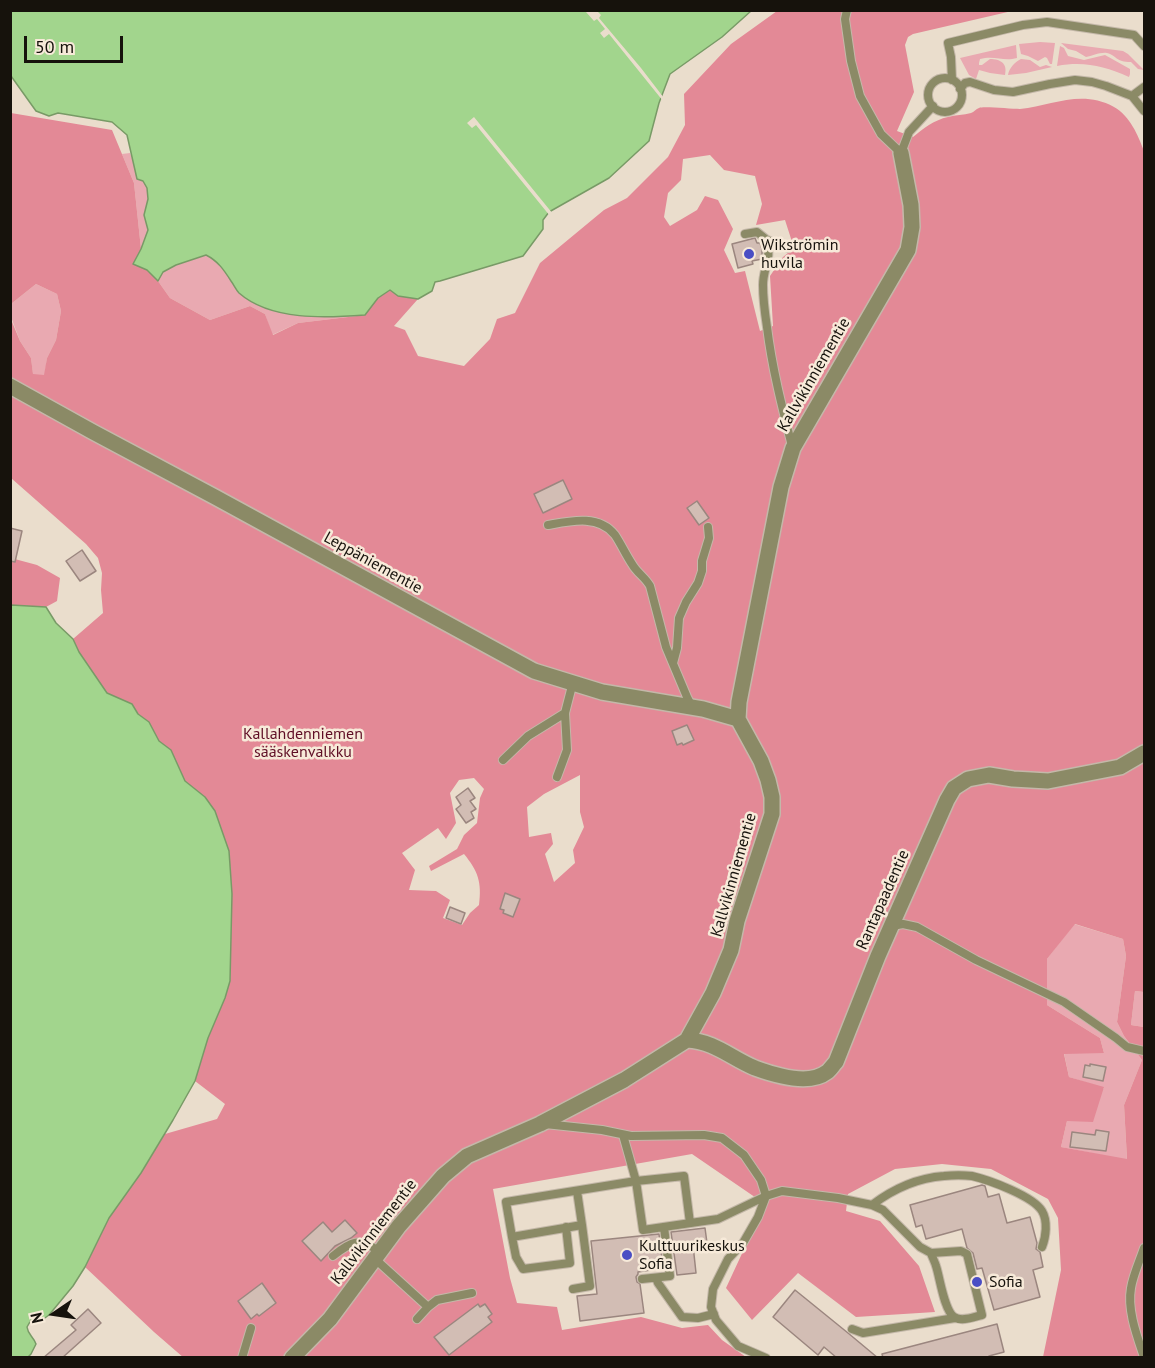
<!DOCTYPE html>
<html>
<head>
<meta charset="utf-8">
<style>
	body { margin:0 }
	#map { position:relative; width:1155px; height:1368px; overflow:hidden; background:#eaddcc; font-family:"PT Sans",sans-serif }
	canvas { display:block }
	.frame { position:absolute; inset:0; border:12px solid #16120c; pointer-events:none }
	.north { position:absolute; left:24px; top:1284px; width:60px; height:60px; -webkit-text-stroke:4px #f7ead9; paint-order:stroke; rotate:257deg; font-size:16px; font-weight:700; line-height:24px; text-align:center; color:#16120c }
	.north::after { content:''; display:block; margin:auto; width:21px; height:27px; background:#16120c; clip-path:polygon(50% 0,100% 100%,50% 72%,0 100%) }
	.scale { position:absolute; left:24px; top:36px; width:99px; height:27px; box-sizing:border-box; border:3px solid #16120c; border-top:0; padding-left:8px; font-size:18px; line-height:21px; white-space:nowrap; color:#16120c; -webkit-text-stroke:4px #f7ead9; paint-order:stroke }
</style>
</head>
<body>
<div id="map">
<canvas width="1155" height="1368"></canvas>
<div class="frame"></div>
<div class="north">N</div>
<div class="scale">50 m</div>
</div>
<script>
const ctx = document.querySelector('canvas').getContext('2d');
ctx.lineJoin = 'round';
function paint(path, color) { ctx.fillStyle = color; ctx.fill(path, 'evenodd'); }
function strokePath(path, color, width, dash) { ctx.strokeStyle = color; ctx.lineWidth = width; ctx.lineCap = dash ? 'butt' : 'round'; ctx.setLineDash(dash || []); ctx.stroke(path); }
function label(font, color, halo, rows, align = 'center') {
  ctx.font = font + ' "PT Sans",sans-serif'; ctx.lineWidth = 5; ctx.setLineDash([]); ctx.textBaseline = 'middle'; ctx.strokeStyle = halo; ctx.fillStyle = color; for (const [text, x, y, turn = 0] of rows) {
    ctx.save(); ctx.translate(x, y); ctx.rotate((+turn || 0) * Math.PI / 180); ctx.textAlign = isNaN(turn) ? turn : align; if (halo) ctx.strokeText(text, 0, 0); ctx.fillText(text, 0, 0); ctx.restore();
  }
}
const green = new Path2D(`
	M1040,42L1055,43L1052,64H1050L1047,58L1045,57L1038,61L1028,56L1021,54L1019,44Z
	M1061,43L1123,51L1128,54L1144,70L1138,69L1131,62C1115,62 1118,56 1107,53C1100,52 1092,56 1086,57L1076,51L1068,49Z
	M1016,45L1017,58C1003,62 995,55 980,59L979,63V65H982L990,59C1000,59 1008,63 1005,75L990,73L979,70L976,79L969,75L960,58Z
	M1060,46L1064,48L1068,56L1084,60L1105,55L1130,69V74L1129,77C1104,66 1084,61 1057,66Z
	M1021,59L1030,60L1040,67L1046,65L1052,67L1026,73L1008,75C1009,68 1015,62 1021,59Z
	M130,153L136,169L433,248L440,281L435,282L432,291L418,299L398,296L365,315L298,323L272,335L265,314L250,306L210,320L170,298L158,281L133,264L141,249L134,183L122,154Z
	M36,284L57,294L61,311L56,340L47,358L45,375H33L31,358L20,341L11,317V304Z
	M1074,924L1123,939L1126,956L1117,1022L1124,1036L1142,1060L1124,1105L1127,1160L1061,1147L1067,1121L1104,1088L1069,1077L1064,1053H1104L1100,1038L1047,1005V959Z
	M1135,991L1144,992V1027L1131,1025Z`);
const forest = new Path2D(`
	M777,11H1012L913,34L908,37L905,45L914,92L897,131L913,137C924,128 934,120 948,117C955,115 964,115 971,113C974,112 976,109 979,108C983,106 1011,109 1020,109C1052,106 1081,89 1114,107C1130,116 1138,135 1144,151V992L1135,991L1131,1025L1144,1027V1357H1043L1061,1270L1058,1218L1048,1199L991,1169L942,1164L895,1169L848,1194L846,1211L880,1221L919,1266L935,1312L856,1317L798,1273L752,1320L726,1288L765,1204L692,1154L493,1189L510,1278L517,1303L557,1307L562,1330L641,1317L682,1328L708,1325L722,1340L746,1357L184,1358L154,1332L85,1267L109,1218L141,1173L165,1134L217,1119L225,1104L195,1081L208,1038L225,998L230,981L232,894L229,851L205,797L185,781L171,750L159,741L149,722L138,714L132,704L107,693L79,652L73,639L103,613L101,590L102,573L98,558L86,544L11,478L10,317L20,341L31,358L33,374L44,375L47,358L56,340L61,311L57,294L36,284L11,304V113L112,130L134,183L141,249L133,264L147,270L158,281L170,298L210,320L250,306L265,314L273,335L298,323L365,315L378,298L391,290L398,296L418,299L394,326L405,330L418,356L464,366L490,339L497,319L515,313L540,263L604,210L627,198L668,157L685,125L684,94L731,44ZM710,155L724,170L755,176L762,204L756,225L785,220L794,248L783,257L770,276L773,326L760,331L745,271L735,273L724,250L733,229L718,200L705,196L697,210L670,226L664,217L668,193L681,180L683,159ZM580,775V812L584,827L573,850L575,863L554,882L545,854L553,844L551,833L529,837L527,807L544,794ZM474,778L484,789L480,798L477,823L464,835L457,849L429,866L431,871L464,854C478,871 482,882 479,905L470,913L462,925L443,918L450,900L436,891L409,890L415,870L402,853L438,828L446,839L456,823L450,793L459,780ZM1075,924L1123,939L1126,956L1117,1022L1124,1036L1142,1060L1124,1105L1127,1159L1061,1147L1067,1121L1093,1122L1104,1087L1069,1077L1064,1054L1104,1053L1100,1038L1047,1005V959Z
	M11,558L37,565L60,578L57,601L46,607L11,605Z`);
const water = new Path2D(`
	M11,11H751L722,37L670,74L659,103L649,141L609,178L549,212L543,220V229L523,256L440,281L435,282L432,291L418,299L398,296L390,290L378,298L365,315C326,318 271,321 239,293C236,290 234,285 231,281C224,270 218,261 206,255L176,265L163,272L158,281L147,270L133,264L141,249L148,230L144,215L148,199L147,188L143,181L137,179L127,135L112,122L58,113L49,116L36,111L11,76Z
	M11,605L46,607L56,623L73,639L79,652L107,693L132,704L138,714L149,722L159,741L171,750L185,781L205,797L215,811L229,851L232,894L230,981L225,998L208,1038L195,1081L173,1120L141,1173L109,1218L85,1267L73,1286L49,1315L42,1320H31L27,1327C28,1335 33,1336 36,1344L31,1354L28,1357L11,1358Z`);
const pier = new Path2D(`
	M588,11H597L601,15L599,18L641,68L664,98L663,101L609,34L604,38L600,33L605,29L597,19L594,21L586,12Z
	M474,117L553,214L550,216L476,125L472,128L467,123Z`);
const building = new Path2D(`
	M755,238L757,243H760L762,249V259L752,261L753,264L738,268L732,244Z
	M563,480L572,499L543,513L534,494Z
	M697,501L709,518L699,525L687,508Z
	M10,528L22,531L15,562L10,561Z
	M82,550L96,571L80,581L66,561Z
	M687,725L694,740L683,745L682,743L677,745L672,731Z
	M468,788L475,798L470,801L476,809L471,812L474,818L466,823L456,809L461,805L456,797Z
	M505,893L520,899L513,917L503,913L504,910L500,909Z
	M450,907L465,913L461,924L446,918Z
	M1090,1064L1106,1067L1103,1081L1083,1077L1085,1065L1090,1066Z
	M1096,1130L1109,1132L1106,1151L1070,1147L1072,1132L1095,1135Z
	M982,1185L985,1186L988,1197L999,1194L1007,1223L1030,1217L1037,1243L1036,1249L1040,1252L1043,1267L1033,1270L1040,1297L994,1310L982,1268L977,1269L973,1253L967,1248L962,1229L926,1239L922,1225L916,1227L910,1205Z
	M345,1220L357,1233L351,1238L335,1246L321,1261L302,1241L323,1222L332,1232Z
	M705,1228L707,1243L693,1245L696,1273L677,1275L671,1232Z
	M659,1234L663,1268L638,1272V1274L636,1277L637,1282L640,1284L644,1313L580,1321L577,1296L597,1294L591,1241Z
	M262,1283L276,1303L259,1316L257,1314L251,1319L238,1301Z
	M795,1290L848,1333L878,1358H837L824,1347L818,1355L773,1317Z
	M478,1304L480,1307L485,1304L492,1314L488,1317L492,1322L449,1355L434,1337Z
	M88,1309L101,1323L62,1358H43L76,1330L71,1325Z
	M997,1324L1004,1352L989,1356L990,1358H883L882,1354Z`);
const lane = new Path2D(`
	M847,10L845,19L851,61L860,96L881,134L901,153L909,132L933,106
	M928 95a17 17 0 1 1 34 0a17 17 0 1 1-34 0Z
	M952,80L951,57L948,43L1023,25L1047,22L1134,35L1144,46
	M960,89L965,83L970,82L994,90L1013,92L1050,84L1075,80L1092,82L1106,86L1132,96L1144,111
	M1132,96L1144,87
	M745,234L757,232L767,240C772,259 763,268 763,285C763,299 765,314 767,327C772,368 782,407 792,446
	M767,240L788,248
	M548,525C570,521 599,514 615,535C621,544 626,555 632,564C637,573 645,577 650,586L666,647L687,697L692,707
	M673,663L677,648L679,618L686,602L698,583L702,571V561L709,538L708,527
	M503,760L528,736L565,713
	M557,777L567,750L565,713L573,682
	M892,926L903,924L917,927L976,960L1064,1002L1116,1038L1127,1047L1144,1051
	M545,1124L602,1130L631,1136L704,1135L722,1138L744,1155L761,1180L766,1196L758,1217L743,1243L728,1259L713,1289L711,1307L716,1320L738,1346L766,1358
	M623,1135L636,1181L684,1176L690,1223
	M577,1191L582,1225L512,1237L506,1202L636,1181L643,1230L718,1219L766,1196L782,1191L838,1198L872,1205L883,1210L920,1247L931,1253L961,1251L967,1254L982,1315C973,1317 962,1322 954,1317C944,1310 940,1278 936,1266C935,1262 932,1257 931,1253
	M872,1205C893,1189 917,1178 944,1176C953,1175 964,1175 972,1176C989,1180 1033,1196 1042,1211C1048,1221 1046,1237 1042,1247
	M512,1237L516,1257L523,1269L570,1263L566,1227
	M1144,1248C1140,1260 1133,1275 1131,1288C1127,1310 1137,1336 1144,1357
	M333,1256C350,1242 361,1236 379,1252
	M374,1258L428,1307
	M656,1278L658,1283L682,1317L698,1318L714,1314
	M642,1279L670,1276L664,1227
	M573,1289L590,1286L582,1225
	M417,1319L428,1307L437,1300L472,1293
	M852,1329L863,1333L955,1318
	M242,1358L251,1328`);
const street = new Path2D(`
	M10,386L93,432L215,497L534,671L602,692L703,709L738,719
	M687,1040C714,1041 731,1058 755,1068C774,1075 809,1086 827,1072C830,1070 833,1065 836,1062L878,956L947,800L954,788L968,779L989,775L1013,779L1048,781L1120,767L1144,753
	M292,1358L330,1319L399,1226L443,1176L467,1156L540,1124L624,1080L687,1040L713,993L731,950L737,921L772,814V797L768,780L761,761L738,719L739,702L781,487L793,448L908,250L912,227L911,205L901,153`);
const markers = [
	[749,254,6,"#4a4ec4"],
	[627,1255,6,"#4a4ec4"],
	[977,1282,6,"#4a4ec4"]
];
const poiNames = [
	["Wikströmin",761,245],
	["huvila",761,263],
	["Kulttuurikeskus",639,1246],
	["Sofia",639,1264],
	["Sofia",989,1282]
];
const streetNames = [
	["Kallvikinniementie",814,375,-60],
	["Leppäniementie",373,563,29],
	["Kallvikinniementie",734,875,-74],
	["Rantapaadentie",883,900,-66],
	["Kallvikinniementie",374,1232,-52]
];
const parkNames = [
	["Kallahdenniemen",303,734],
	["sääskenvalkku",303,752]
];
paint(green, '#e9a9b1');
paint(forest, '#e38996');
paint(water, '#a2d58d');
strokePath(water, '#789a66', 1.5);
paint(pier, '#eaddcc');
paint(building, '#d2bdb4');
strokePath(building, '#9b867f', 1.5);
strokePath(lane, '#c4b8a9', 10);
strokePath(street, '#c4b8a9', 18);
strokePath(lane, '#8b8a66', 8);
strokePath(street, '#8b8a66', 15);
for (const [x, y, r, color] of markers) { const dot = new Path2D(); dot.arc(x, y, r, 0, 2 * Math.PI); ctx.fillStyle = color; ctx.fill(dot); strokePath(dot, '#f7ead9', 2); }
label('16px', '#16120c', '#f7ead9', poiNames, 'left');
label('16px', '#16120c', '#f7ead9', streetNames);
label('16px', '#5f0e25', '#f7ead9', parkNames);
</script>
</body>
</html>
